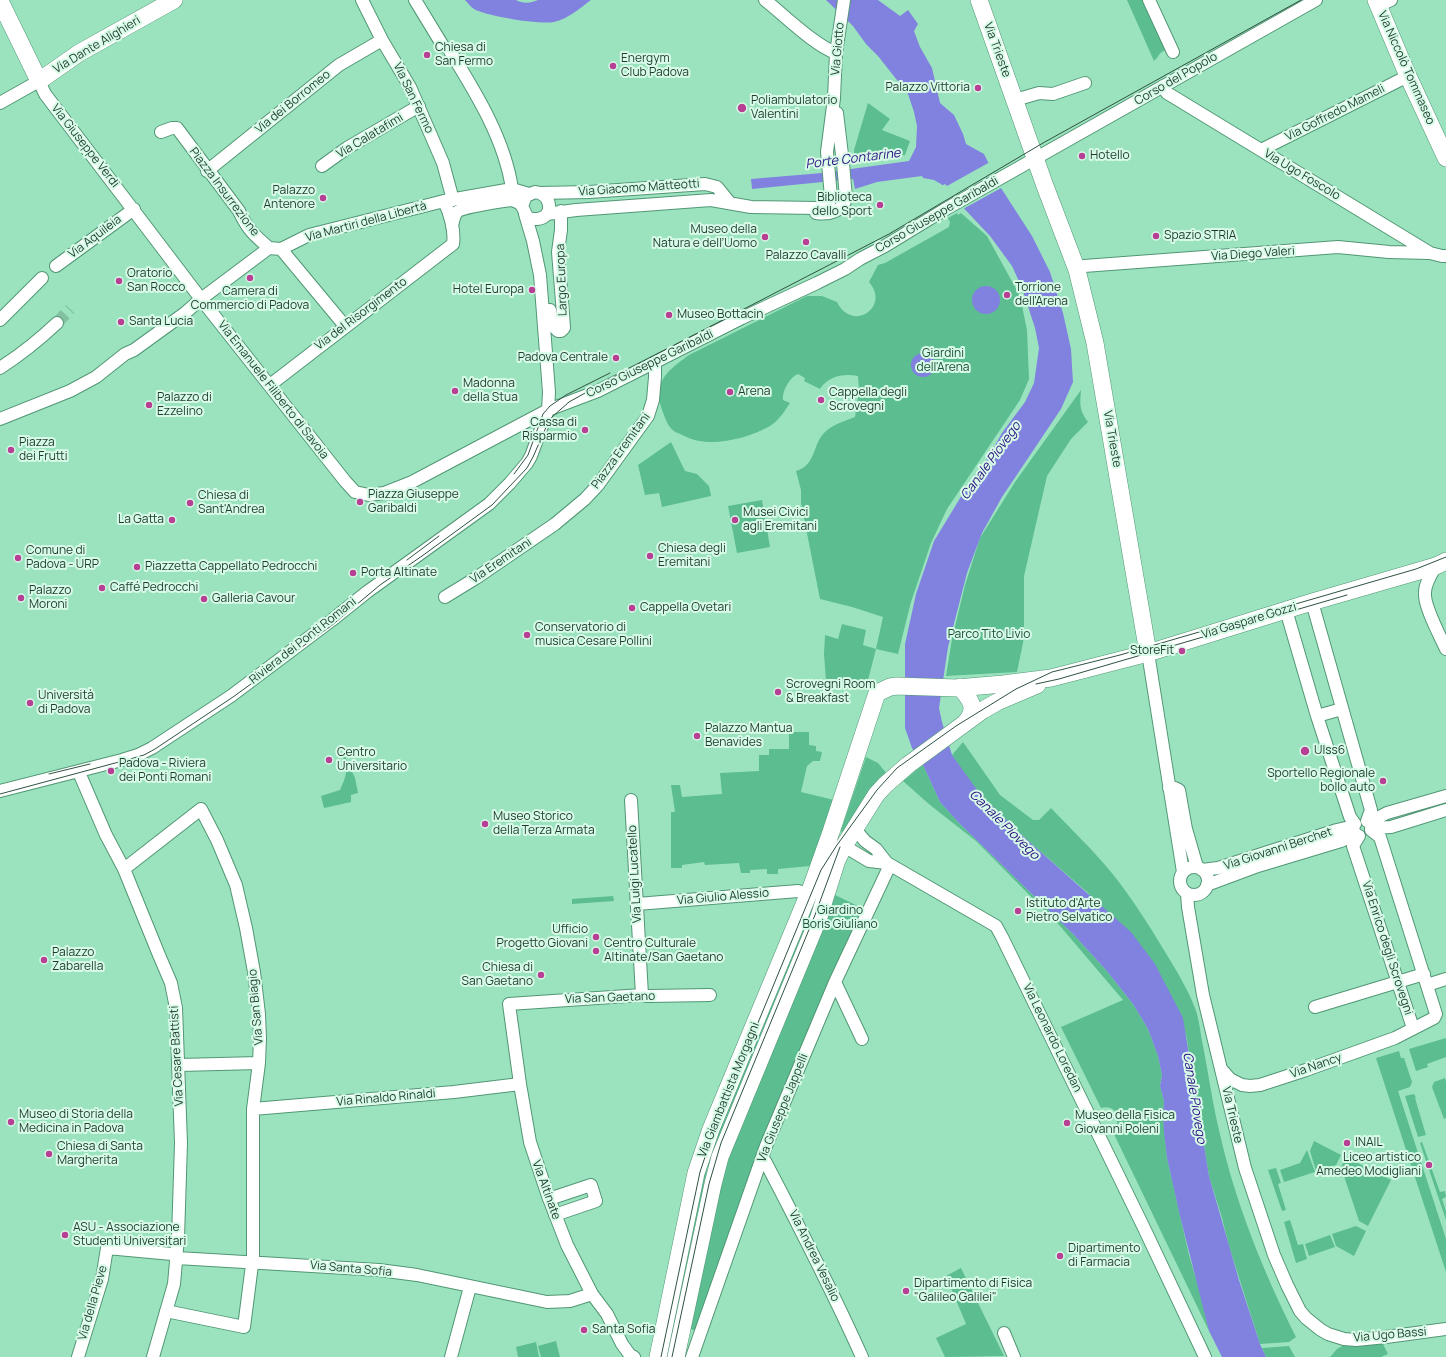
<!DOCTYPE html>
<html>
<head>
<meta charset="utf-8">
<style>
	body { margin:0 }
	canvas { display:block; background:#9be3be }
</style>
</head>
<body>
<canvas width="1446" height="1357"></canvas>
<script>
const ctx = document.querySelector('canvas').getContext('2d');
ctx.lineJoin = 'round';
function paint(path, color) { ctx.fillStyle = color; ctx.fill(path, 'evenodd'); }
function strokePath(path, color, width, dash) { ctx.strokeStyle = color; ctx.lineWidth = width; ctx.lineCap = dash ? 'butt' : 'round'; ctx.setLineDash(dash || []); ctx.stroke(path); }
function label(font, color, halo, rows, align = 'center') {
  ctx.font = font + ' Manrope,sans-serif'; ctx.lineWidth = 4; ctx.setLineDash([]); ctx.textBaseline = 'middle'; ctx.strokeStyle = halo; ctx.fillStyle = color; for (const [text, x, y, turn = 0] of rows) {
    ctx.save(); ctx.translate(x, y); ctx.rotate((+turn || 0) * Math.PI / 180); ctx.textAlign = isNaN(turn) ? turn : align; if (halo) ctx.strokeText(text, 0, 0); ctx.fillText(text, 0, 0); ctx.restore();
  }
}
const green = new Path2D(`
	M1127,0H1146L1169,50C1159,50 1160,56 1154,61Z
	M868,103L890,119L882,130L910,141L905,155L855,160L854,150Z
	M957,213L958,215L961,213L987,236L1020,296L1027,330L1029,379L1020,400L947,509L931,543L911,602L898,654L876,649L867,684L826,681L824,654L825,635L838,639L842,624L866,630L863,645L876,649L883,617L852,607L820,599L801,503V490L796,471C816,465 812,446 824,433C831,425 845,421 855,417L859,390L858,376C844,373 828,376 820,389L804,381L805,378L798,374C790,377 782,391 783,400L790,403C784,412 779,420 770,426C751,437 721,445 699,441C693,440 687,437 682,435C679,433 676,433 674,431C667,426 665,417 662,410C661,406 659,402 659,398C657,377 674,366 689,355L807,296H822L837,302C852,333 891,307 869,282L878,265L885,263L949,227L950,222L948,218Z
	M1081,390C1080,404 1079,410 1088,422L1071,439L1047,476L1024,576V638L1017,672L946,676L952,639L965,585L980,538L1015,482Z
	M671,442L685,471L697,474L709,486L711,496L662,507L659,493L645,495L638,465Z
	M762,500L770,547L737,553L728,506Z
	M789,732H809V745L816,746V751L822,752L820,761H813L807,766L801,792L834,800L810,866L778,869V874H767V869L750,870V873H741L739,863L705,865L704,862L682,865V868H671V812H675L671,785H680L682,797L722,794L720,773L759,771V755H769V749H789Z
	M963,742L1000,795L1033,820H1039L1051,808C1071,829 1093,850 1111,872C1133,899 1152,930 1170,960C1179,975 1189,992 1195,1008C1199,1018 1200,1030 1202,1041C1208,1070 1212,1101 1219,1130C1235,1202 1263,1271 1296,1337L1289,1342L1260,1344L1229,1246L1222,1218L1209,1176L1186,1034L1088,893L1025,838L992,806L969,781L952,755Z
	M343,752L355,778L358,793L351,795V802L324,808L321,796L340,790C348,772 348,771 341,753Z
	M866,757L878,763L888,775L842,833L841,830Z
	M923,765L940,802L959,823L1074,935L1106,970L1133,1004L1148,1029L1158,1056L1162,1075L1160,1086L1164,1101L1163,1117L1167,1158L1189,1255L1202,1300L1209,1331L1112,1130C1124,1120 1116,1104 1101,1108L1061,1027L1123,1000L1060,926L976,841L930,805L903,781Z
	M829,892L864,909L698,1329L693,1330L683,1326L719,1170Z
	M613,896L614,901L572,904V899Z
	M813,899L817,901L725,1123L707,1170L667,1357H665L704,1169L712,1145Z
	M1446,1038V1057L1427,1064L1428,1067L1416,1071L1409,1049Z
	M1399,1051L1401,1058H1404L1412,1082L1410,1087L1398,1091L1446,1239V1272L1376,1058Z
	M1445,1078L1446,1082V1118L1444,1119L1432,1087L1434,1082Z
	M1414,1094L1416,1098H1415L1426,1135L1418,1137L1405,1096Z
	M1314,1141L1341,1155L1336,1165L1316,1171L1310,1151Z
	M1422,1142L1440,1192L1445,1191L1446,1197L1442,1199L1446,1211V1220L1420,1143Z
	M1307,1150L1315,1172L1284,1182L1280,1170L1300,1163Z
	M1346,1157L1391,1180L1368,1226L1359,1221L1341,1167Z
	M1276,1168L1281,1183L1278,1184L1286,1210L1282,1211L1268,1170Z
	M1290,1220L1298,1245L1303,1244L1307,1259L1296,1263L1284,1222Z
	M1356,1226L1366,1231L1354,1256L1336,1246L1332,1234Z
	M1330,1235L1335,1247L1309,1256L1305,1244Z
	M961,1268L1004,1356L945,1357L936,1338L966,1324L946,1276Z
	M556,1341L560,1357H541L538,1346Z
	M536,1342L539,1357H518L516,1347Z
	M1383,1344L1388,1354L1381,1357H1330L1337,1349L1342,1346Z
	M1289,1346L1295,1357H1266L1262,1348Z`);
const water = new Path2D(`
	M465,0H516C523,4 531,3 538,0H591C580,8 568,19 554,22C540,25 486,16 474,9C471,7 468,3 465,0Z
	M826,0H878L900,16L908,10L918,24L914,31L920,47L932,68L940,103L954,115L963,134L966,144L984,154L1001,188L1032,236L1050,272L1063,313L1071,349L1073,382L1061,409L1002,497L982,533L967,573L948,647L939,708L942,722L952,755L980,794L1025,838L1131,932L1155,964L1183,1018L1209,1176L1239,1280L1260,1344L1266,1357H1222L1209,1331L1180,1216L1167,1158L1164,1132L1163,1117L1164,1101L1160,1086L1162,1075L1158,1056L1148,1029L1133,1004L1106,970L1074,935L959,823L940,802L923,765L912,748L905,728V644L916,594L934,541L968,485L988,458L1002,433L1025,402L1034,383L1039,348L1035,328L1022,288L1012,266L990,236L941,184L934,180L923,178L922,176L877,182L855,189L853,179L752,189L751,179L822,173L909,161L916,147L917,126L914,112L908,94L878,56L866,44L853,26Z
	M972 300a14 14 0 1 1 28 0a14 14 0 1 1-28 0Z
	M911 365a12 12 0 1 1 24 0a12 12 0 1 1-24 0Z`);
const pier = new Path2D(`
	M990,162L1003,187L963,209L941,186L945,184L947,186Z`);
const streetTunnel = new Path2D(`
	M57,323L70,309`);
const street = new Path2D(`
	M362,0L382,40L410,87L443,163L453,200
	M415,0L443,46
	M765,0C784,15 814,45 836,53
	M1149,0L1173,52
	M1378,6L1391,0
	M450,51C476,93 505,140 512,189
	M1163,86L1167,93L1177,99L1430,253L1442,256H1446
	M1015,100L1039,93L1053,94L1085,83
	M0,103L39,81L45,94L201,299L345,481L355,492L369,495L384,493L412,482L548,410L598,391L742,318L817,283L845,269L860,259L885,246L944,210L1316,0
	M161,132L172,128H177L239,211C248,230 254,235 269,248
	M1261,150L1408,76
	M322,166L347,148L419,106
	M207,171L339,65L382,40
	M540,193L589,192L705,184L717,187L730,203
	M816,213C828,215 843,212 846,198L843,163L837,113
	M547,214L576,210L711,200L751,207L818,208C826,206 829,205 831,197L827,152L834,98L836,53L844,0
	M452,226C453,222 454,215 457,212C461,207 503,201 512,200C515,201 520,203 522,206C526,213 525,220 537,219C554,218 553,194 535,192L526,196L522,206
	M281,249L309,235L444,201L512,189L529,194
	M281,249L345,326
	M56,266L134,209
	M1077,270L1084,266L1338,247L1389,252L1430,253
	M550,310L553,326L558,331H561L564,328L563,314L558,252L561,230V211
	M0,320L42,278
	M0,368C20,355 39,340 57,323
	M270,385L453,244C455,231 450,213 444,201
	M0,419L70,391L96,377L125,354L134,350L185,313L201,299L269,248L281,249
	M1436,566C1431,574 1424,585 1425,595C1425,608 1440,636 1446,649
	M445,597L476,578L555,524L585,499L598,485L648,416L653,400L655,377V362
	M1312,602L1371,810L1367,821
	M1286,610L1317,716L1350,817L1355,824
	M1148,653L1183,872
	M1317,716L1342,709
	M80,771L81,777L106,835L124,869L159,955L171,983L176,1008L181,1143L178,1238L174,1284L153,1357
	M1169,788H1175L1179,790L1186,829L1197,867
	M0,791L122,760L138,755L152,748L231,696L332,620L367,592L489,504L510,483L527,463L531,456L548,410L549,392L540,275L533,241L525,214
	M631,800L642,995
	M1369,822L1387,813L1446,796
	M1371,828L1391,827L1446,810
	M855,829L865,841L876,849L887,863
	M1359,836L1353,846L1413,1028
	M844,846L869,861L887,863L996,926L1002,937L1144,1228L1205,1357
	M1180 881a14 14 0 1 1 28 0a14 14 0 1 1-28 0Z
	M124,869L201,809L217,840L236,885L246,928L254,972L259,1014L260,1038L259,1063L253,1109V1257L244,1327L166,1311
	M1202,870L1218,868L1337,830L1354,826
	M1207,885L1258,866L1341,841L1356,834
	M1187,893L1188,907L1203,995L1245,1168L1274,1255L1287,1285L1300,1311L1306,1318L1321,1330L1328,1334L1344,1339L1356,1340L1386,1337L1446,1329
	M637,904L798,891L809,894
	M835,982L862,1039
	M1427,985L1446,979
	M1315,1007L1424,974
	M179,1065L259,1063
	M1222,1070L1230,1079L1242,1085L1250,1086L1260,1085L1306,1070L1395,1038L1434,1018L1436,1014L1380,837L1371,830
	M253,1109L454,1092L520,1084
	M761,1160L765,1161C799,1226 832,1290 862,1357
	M549,1199L591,1185L596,1201L555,1215
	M1004,1333L1014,1357
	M78,1357L102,1279L107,1248L172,1254L177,1258L379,1270L417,1275L547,1302L570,1301L592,1294
	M451,1357L470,1287
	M634,1357L630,1355L622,1344L607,1314L592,1294L567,1245L548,1196L530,1142L520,1084L509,1004L642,995L648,996L710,995
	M692,1357L766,1146L835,982L890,865`);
const secondary = new Path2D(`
	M979,0L1045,186L1077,270L1095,343L1148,653
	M1376,0L1408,76L1446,158
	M0,1L39,81L79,53L174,0
	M960,687C971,700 978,709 965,723
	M658,1357L696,1173L711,1129L811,888L831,832L877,693L890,687L897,686L957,688L1003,684L1051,678L1148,653L1312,602L1436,566L1446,561
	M676,1357L713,1184L720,1157L819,917L837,860L844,846L876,795L885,785L908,765L983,710L997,702L1037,685`);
const tram = new Path2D(`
	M514,474L528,455L543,414L550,406L566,395L610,373
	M407,560L439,536
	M298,642L340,610
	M1036,684L1059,679L1347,595
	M49,774L90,764
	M0,794L130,759L144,755L155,749L233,697L331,626L380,585L422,556L492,505L527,468L533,457L547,425L552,417L569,402L628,369L889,234L1043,143L1301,0
	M661,1357L700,1172L715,1127L821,870L837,845L877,790L897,768L956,726L1016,689L1052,672L1120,655L1416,569L1446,557
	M672,1357L709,1184L721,1143L815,915L840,847`);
const markers = [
	[427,55,4,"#b84094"],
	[613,66,4,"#b84094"],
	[978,88,4,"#b84094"],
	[742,108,5,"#b84094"],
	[1082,156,4,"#b84094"],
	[323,198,4,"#b84094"],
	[880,205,4,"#b84094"],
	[1156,236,4,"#b84094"],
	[765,237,4,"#b84094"],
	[806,242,4,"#b84094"],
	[250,278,4,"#b84094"],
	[119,281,4,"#b84094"],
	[532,290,4,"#b84094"],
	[1007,295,4,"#b84094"],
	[669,315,4,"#b84094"],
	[121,322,4,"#b84094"],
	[616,358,4,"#b84094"],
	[455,391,4,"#b84094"],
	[730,392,4,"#b84094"],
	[821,400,4,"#b84094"],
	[149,405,4,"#b84094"],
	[585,430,4,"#b84094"],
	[11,450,4,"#b84094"],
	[360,502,4,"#b84094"],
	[190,503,4,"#b84094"],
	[172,520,4,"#b84094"],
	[735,520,4,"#b84094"],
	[650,556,4,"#b84094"],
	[18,558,4,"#b84094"],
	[137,567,4,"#b84094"],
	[353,573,4,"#b84094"],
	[102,588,4,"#b84094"],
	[21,598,4,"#b84094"],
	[204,599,4,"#b84094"],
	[632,608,4,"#b84094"],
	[527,635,4,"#b84094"],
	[1182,651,4,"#b84094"],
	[778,692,4,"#b84094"],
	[30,703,4,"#b84094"],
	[697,736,4,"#b84094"],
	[1305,751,5,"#b84094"],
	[329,760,4,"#b84094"],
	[111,771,4,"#b84094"],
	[1383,781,4,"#b84094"],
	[485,824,4,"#b84094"],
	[1018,911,4,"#b84094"],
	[596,937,4,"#b84094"],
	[596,951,4,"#b84094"],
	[44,960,4,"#b84094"],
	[541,975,4,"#b84094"],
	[11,1122,4,"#b84094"],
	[1067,1123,4,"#b84094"],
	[1347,1143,4,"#b84094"],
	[49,1154,4,"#b84094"],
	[1429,1165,4,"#b84094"],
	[65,1235,4,"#b84094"],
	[1060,1256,4,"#b84094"],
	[906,1291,4,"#b84094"],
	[584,1330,4,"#b84094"]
];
const streetNames = [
	["Via Dante Alighieri",97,45,-31],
	["Via Giotto",838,49,-85],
	["Via Trieste",997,50,70],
	["Via Niccolò Tommaseo",1406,68,66],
	["Corso del Popolo",1176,79,-30],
	["Via San Fermo",413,98,64],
	["Via dei Borromeo",293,102,-39],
	["Via Goffredo Mameli",1335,113,-27],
	["Via Calatafimi",370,136,-31],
	["Via Giuseppe Verdi",85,146,52],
	["Via Ugo Foscolo",1302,175,31],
	["Via Giacomo Matteotti",639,188,-4],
	["Piazza Insurrezione",224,192,53],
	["Corso Giuseppe Garibaldi",937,215,-30],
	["Via Martiri della Libertà",366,222,-15],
	["Via Aquileia",95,237,-37],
	["Via Diego Valeri",1253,254,-4],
	["Largo Europa",562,280,-92],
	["Via del Risorgimento",361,314,-37],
	["Corso Giuseppe Garibaldi",650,364,-26],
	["Via Emanuele Filiberto di Savoia",273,390,52],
	["Via Trieste",1112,439,80],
	["Piazza Eremitani",621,451,-54],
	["Via Eremitani",501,561,-34],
	["Via Gaspare Gozzi",1249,621,-17],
	["Riviera dei Ponti Romani",303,641,-38],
	["Via Giovanni Berchet",1278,849,-18],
	["Via Luigi Lucatello",635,874,-93],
	["Via Giulio Alessio",723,897,-5],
	["Via Enrico degli Scrovegni",1387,948,72],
	["Via San Gaetano",610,998,-2],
	["Via San Biagio",256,1007,-95],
	["Via Leonardo Loredan",1052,1038,64],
	["Via Cesare Battisti",177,1056,-93],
	["Via Nancy",1316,1066,-19],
	["Via Giambattista Morgagni",729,1090,-68],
	["Via Rinaldo Rinaldi",386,1098,-5],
	["Via Giuseppe Jappelli",783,1108,-68],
	["Via Trieste",1232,1115,77],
	["Via Altinate",546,1190,70],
	["Via Andrea Vesalio",814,1256,64],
	["Via Santa Sofia",351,1269,5],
	["Via della Pieve",93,1303,-74],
	["Via Ugo Bassi",1390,1335,-5]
];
const poiNames = [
	["Chiesa di",435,48],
	["San Fermo",435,62],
	["Energym",621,59],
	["Club Padova",621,73],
	["Palazzo Vittoria",970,88,"right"],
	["Poliambulatorio",751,101],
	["Valentini",751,115],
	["Hotello",1090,156],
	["Palazzo",315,191,"right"],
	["Antenore",315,205,"right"],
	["Biblioteca",872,198,"right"],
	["dello Sport",872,212,"right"],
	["Museo della",757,230,"right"],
	["Natura e dell’Uomo",757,244,"right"],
	["Spazio STRIA",1164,236],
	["Palazzo Cavalli",806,256,"center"],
	["Oratorio",127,274],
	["San Rocco",127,288],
	["Torrione",1015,288],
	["dell'Arena",1015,302],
	["Hotel Europa",524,290,"right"],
	["Camera di",250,292,"center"],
	["Commercio di Padova",250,306,"center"],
	["Museo Bottacin",677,315],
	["Santa Lucia",129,322],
	["Padova Centrale",608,358,"right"],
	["Madonna",463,384],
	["della Stua",463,398],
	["Arena",738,392],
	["Cappella degli",829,393],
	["Scrovegni",829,407],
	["Palazzo di",157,398],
	["Ezzelino",157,412],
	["Cassa di",577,423,"right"],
	["Risparmio",577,437,"right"],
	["Piazza",19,443],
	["dei Frutti",19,457],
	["Piazza Giuseppe",368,495],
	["Garibaldi",368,509],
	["Chiesa di",198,496],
	["Sant'Andrea",198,510],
	["Musei Civici",743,513],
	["agli Eremitani",743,527],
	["La Gatta",164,520,"right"],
	["Chiesa degli",658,549],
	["Eremitani",658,563],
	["Comune di",26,551],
	["Padova - URP",26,565],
	["Piazzetta Cappellato Pedrocchi",145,567],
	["Porta Altinate",361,573],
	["Caffé Pedrocchi",110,588],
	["Palazzo",29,591],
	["Moroni",29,605],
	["Galleria Cavour",212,599],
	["Cappella Ovetari",640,608],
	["Conservatorio di",535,628],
	["musica Cesare Pollini",535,642],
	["StoreFit",1174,651,"right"],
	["Scrovegni Room",786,685],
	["& Breakfast",786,699],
	["Università",38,696],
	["di Padova",38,710],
	["Palazzo Mantua",705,729],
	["Benavides",705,743],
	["Ulss6",1314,751],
	["Centro",337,753],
	["Universitario",337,767],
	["Padova - Riviera",119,764],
	["dei Ponti Romani",119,778],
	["Sportello Regionale",1375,774,"right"],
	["bollo auto",1375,788,"right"],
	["Museo Storico",493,817],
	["della Terza Armata",493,831],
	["Istituto d'Arte",1026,904],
	["Pietro Selvatico",1026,918],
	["Ufficio",588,930,"right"],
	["Progetto Giovani",588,944,"right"],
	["Centro Culturale",604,944],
	["Altinate/San Gaetano",604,958],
	["Palazzo",52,953],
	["Zabarella",52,967],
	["Chiesa di",533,968,"right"],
	["San Gaetano",533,982,"right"],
	["Museo di Storia della",19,1115],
	["Medicina in Padova",19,1129],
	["Museo della Fisica",1075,1116],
	["Giovanni Poleni",1075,1130],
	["INAIL",1355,1143],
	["Chiesa di Santa",57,1147],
	["Margherita",57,1161],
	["Liceo artistico",1421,1158,"right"],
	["Amedeo Modigliani",1421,1172,"right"],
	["ASU - Associazione",73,1228],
	["Studenti Universitari",73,1242],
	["Dipartimento",1068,1249],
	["di Farmacia",1068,1263],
	["Dipartimento di Fisica",914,1284],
	["\"Galileo Galilei\"",914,1298],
	["Santa Sofia",592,1330]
];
const parkNames = [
	["Giardini",943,354],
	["dell'Arena",943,368],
	["Parco Tito Livio",989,635],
	["Giardino",840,911],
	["Boris Giuliano",840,925]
];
const waterNames = [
	["Porte Contarine",853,159,-7],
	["Canale Piovego",991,461,-54],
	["Canale Piovego",1004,825,45],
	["Canale Piovego",1194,1098,81]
];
paint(green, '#5bbd90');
paint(water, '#8182e0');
paint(pier, '#9be3be');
strokePath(streetTunnel, '#82c1a1', 12, [12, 6]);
strokePath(street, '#519775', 14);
strokePath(secondary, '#519775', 18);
strokePath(street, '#fff', 12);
strokePath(secondary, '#fff', 17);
strokePath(tram, '#2f5241', 1);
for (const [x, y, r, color] of markers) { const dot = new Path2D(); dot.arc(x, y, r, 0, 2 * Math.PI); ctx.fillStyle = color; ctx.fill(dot); strokePath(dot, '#d8fbe8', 1.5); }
label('12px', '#1e3b2d', '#d8fbe8', streetNames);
label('12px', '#1e3b2d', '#d8fbe8', poiNames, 'left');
label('12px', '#1a4d37', '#d8fbe8', parkNames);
label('italic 13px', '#2b0e80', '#d8fbe8', waterNames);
</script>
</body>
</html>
